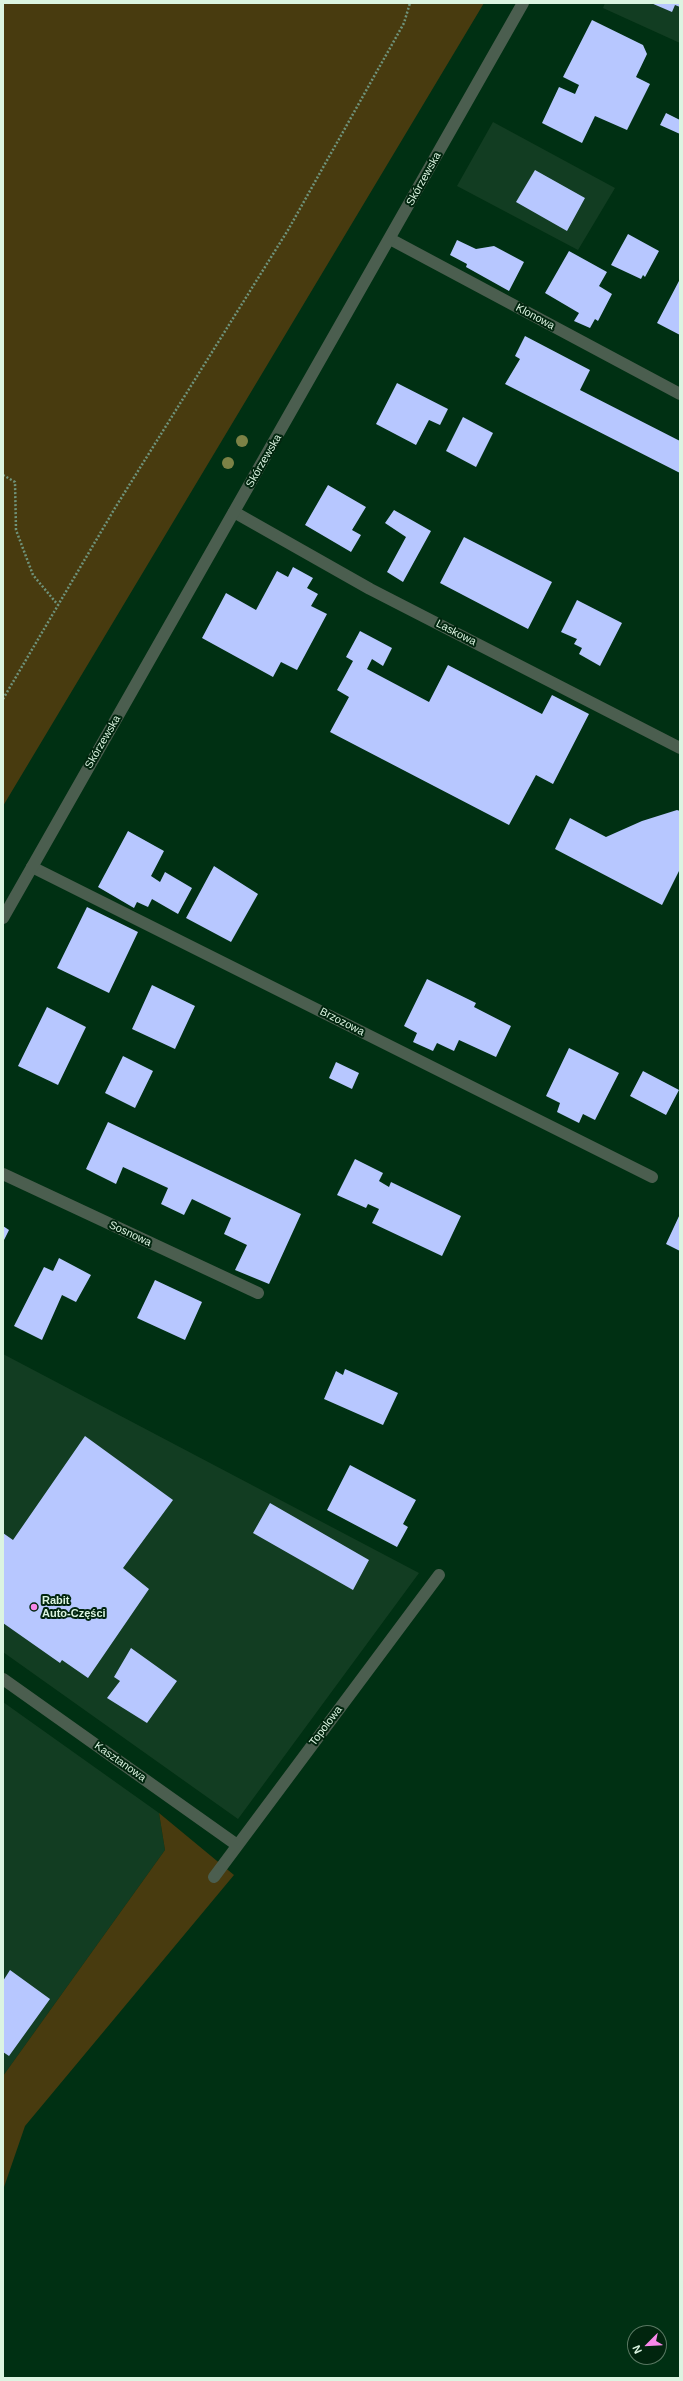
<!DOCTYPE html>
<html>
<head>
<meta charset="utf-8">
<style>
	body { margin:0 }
	#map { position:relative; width:683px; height:2381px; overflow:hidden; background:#003013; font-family:Helvetica,sans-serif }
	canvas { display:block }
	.frame { position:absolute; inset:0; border:4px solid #dbf4e1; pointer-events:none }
	.north { position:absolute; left:627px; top:2325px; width:40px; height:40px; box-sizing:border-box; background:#01250e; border:1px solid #587862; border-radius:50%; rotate:246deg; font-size:11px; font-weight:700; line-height:16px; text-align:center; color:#dbf4e1 }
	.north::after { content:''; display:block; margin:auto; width:14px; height:18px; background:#f888ea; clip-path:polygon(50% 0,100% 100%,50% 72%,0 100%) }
</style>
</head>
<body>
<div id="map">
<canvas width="683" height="2381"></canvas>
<div class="frame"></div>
<div class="north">N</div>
</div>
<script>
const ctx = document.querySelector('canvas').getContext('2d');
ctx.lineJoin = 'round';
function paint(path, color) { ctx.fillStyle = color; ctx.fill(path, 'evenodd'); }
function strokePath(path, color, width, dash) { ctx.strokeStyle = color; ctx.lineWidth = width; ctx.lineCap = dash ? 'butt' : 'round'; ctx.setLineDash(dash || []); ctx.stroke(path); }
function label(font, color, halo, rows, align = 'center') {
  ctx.font = font + ' Helvetica,sans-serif'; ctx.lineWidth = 4; ctx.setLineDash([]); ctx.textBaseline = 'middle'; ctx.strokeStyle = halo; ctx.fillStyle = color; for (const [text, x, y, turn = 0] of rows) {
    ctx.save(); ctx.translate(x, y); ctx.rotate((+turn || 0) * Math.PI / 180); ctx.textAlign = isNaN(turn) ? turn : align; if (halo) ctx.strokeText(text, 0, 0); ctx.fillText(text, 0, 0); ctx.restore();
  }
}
const built = new Path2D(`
	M605,3H680V43L603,8Z
	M493,122L615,188L578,250L457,186Z
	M3,1354L419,1573L238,1819L3,1652Z
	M3,1702L159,1813L165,1850L3,2076Z`);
const green = new Path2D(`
	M3,3H484L3,806Z
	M159,1813L234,1875L25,2126L3,2190V2076L165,1850Z`);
const building = new Path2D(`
	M651,3H680V7L675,5L672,12Z
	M592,20L643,45L647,54L636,77L650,84L627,130L595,116L582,143L542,123L559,87L575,94L579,85L563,77Z
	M666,113L680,120V134L660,125Z
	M535,170L585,198L567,231L516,202Z
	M628,234L659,251L645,277L643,275L641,279L611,265Z
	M457,240L476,249L494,246L524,262L509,291L466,267L467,264L450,255Z
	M569,251L607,272L599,286L612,294L598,321L595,319L590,328L574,321L579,313L545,293Z
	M680,279V335L657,323Z
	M525,336L590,370L580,390L680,441V473L505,384L520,359L515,356Z
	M397,383L448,409L440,425L429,420L416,445L376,424Z
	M463,417L493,433L476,467L446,451Z
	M328,485L366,507L352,530L361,535L351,552L305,525Z
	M394,510L431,531L403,582L387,572L406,537L385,523Z
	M464,537L552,582L528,629L440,583Z
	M293,567L313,578L307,588L318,594L311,606L327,614L297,670L281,662L273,677L202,638L226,593L256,610L277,571L288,577Z
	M577,600L622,623L600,666L579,654L582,648L574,644L577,639L561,632Z
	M360,631L392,648L383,666L372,659L367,669L429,702L448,665L542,714L552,695L589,714L553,784L536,775L509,825L330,732L349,697L337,690L353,661L346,657Z
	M677,810L680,811V869L662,905L555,849L570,818L606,837L642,821Z
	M128,831L164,851L151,876L160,882L165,872L192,888L178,914L152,899L148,907L137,902L134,908L98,887Z
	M214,866L258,894L231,942L186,918Z
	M87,907L138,932L109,993L57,968Z
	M427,979L476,1003L474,1007L511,1026L496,1057L459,1040L454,1051L437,1043L433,1051L413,1042L417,1033L404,1026Z
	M152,985L195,1006L175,1049L132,1029Z
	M47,1007L86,1027L58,1085L18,1066Z
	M569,1048L619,1073L595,1120L583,1114L579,1123L557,1112L560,1103L546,1096Z
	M123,1056L153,1071L135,1108L105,1093Z
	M336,1062L359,1073L352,1089L329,1078Z
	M643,1071L679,1090L666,1115L630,1096Z
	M108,1122L301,1214L269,1284L235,1270L247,1245L224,1234L231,1218L192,1199L184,1215L161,1204L168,1188L123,1167L116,1184L86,1169Z
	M355,1159L383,1173L379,1181L389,1187L391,1182L461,1216L442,1256L372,1223L379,1209L368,1204L366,1208L337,1195Z
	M680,1214V1251L666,1244Z
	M3,1226L9,1230L3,1242Z
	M59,1258L91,1275L76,1302L62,1295L42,1340L14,1326L44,1267L53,1271Z
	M155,1280L202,1302L185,1340L137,1318Z
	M345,1369L398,1393L383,1425L324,1399L336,1371L343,1375Z
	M85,1436L173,1500L123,1568L149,1589L88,1678L62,1660L60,1663L3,1623V1533L13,1540Z
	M350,1465L416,1500L403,1524L408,1527L397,1547L327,1510Z
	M270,1503L369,1560L353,1590L253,1533Z
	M131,1648L177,1681L147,1723L107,1698L120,1681L114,1677Z
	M10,1970L50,1999L9,2056L3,2052V1981Z`);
const path = new Path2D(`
	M3,475L15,482L16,530L33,575L58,605
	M3,699L115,508L288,230L404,23L410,3`);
const minor = new Path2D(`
	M390,239L680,394
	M234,512L370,589L680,748
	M32,867L652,1177
	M3,1174L258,1293
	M3,1679L237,1845
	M214,1877L439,1575`);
const tertiary = new Path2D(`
	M3,918L523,3`);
const trees = [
	[242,441],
	[228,463]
];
const markers = [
	[34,1607,4,"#f888ea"]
];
const streetNames = [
	["Skórzewska",424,179,-61],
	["Klonowa",535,317,28],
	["Skórzewska",264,461,-60],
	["Laskowa",456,633,27],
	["Skórzewska",103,742,-60],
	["Brzozowa",342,1022,27],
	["Sosnowa",130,1234,25],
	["Topolowa",326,1726,-53],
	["Kasztanowa",120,1762,35]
];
const poiNames = [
	["Rabit",42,1601],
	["Auto-Części",42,1614]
];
paint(built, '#123d22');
paint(green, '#483b0f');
paint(building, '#b7c7ff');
strokePath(path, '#6f937b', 2.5, [2, 2]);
strokePath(minor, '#4b5e4f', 12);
strokePath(tertiary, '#4b5e4f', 12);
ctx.fillStyle = '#7c8246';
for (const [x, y] of trees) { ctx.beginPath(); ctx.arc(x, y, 6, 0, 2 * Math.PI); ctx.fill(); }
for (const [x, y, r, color] of markers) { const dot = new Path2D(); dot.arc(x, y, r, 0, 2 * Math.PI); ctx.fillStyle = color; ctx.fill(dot); strokePath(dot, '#01250e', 1.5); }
label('11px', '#dbf4e1', '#01250e', streetNames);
label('bold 11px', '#dbf4e1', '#01250e', poiNames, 'left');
</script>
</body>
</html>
